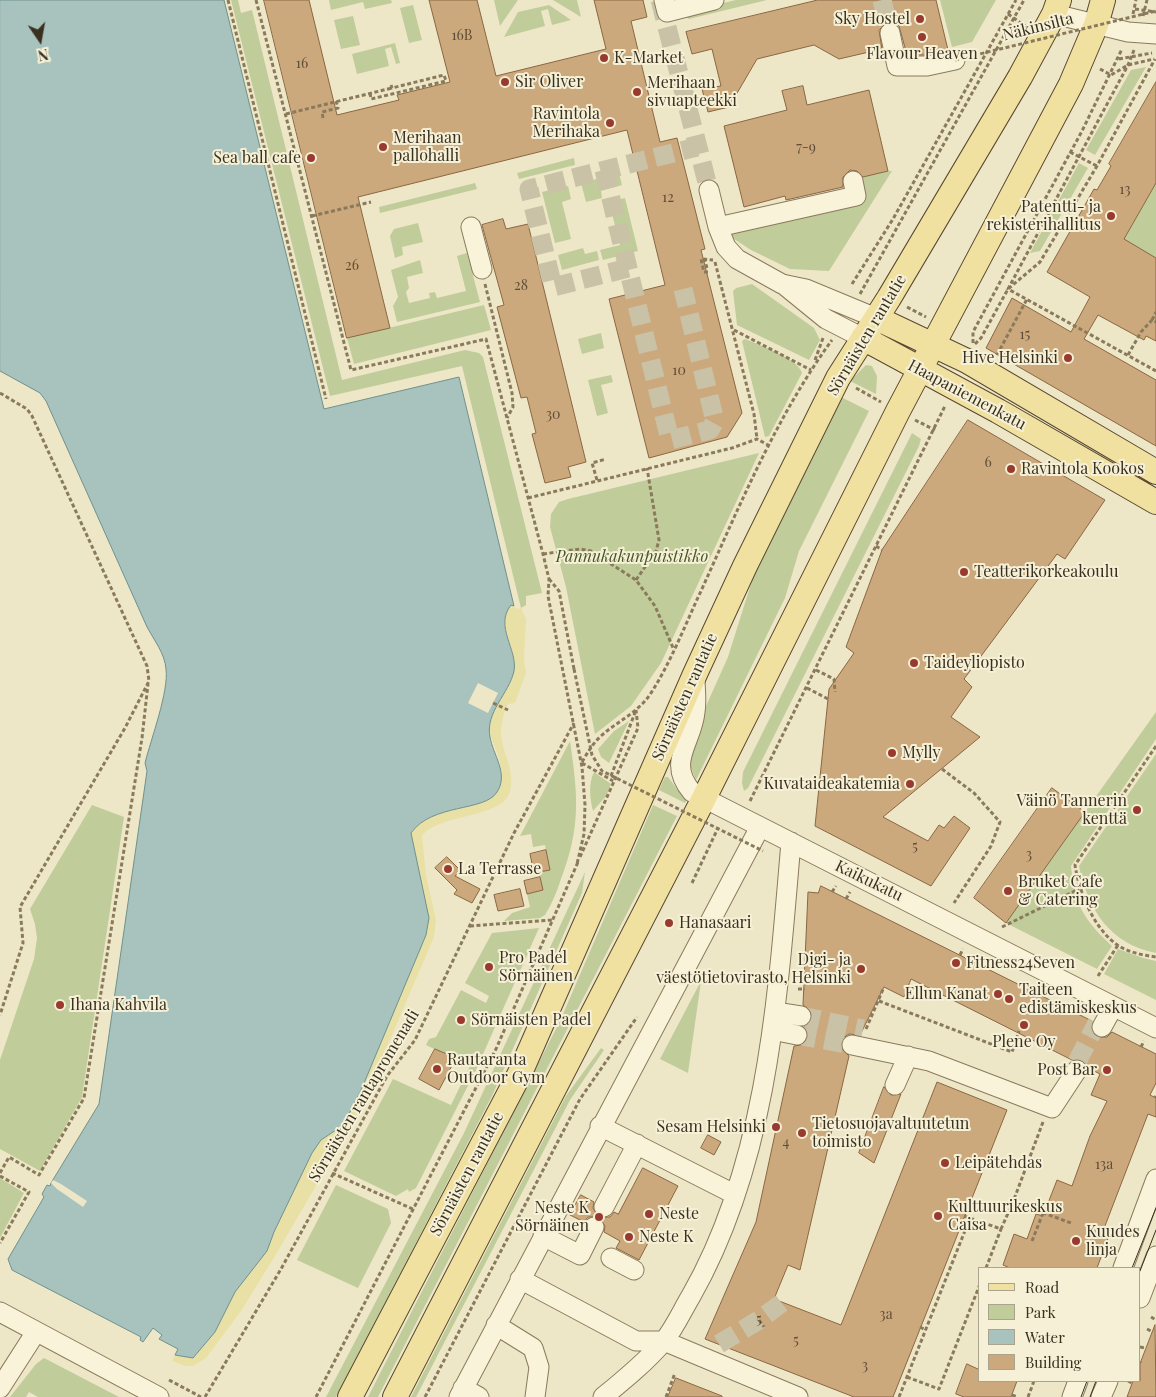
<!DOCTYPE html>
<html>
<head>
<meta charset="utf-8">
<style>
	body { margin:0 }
	#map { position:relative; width:1156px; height:1397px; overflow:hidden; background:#eee7c7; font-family:"Playfair Display",serif }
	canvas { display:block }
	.legend { position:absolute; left:978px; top:1267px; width:162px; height:115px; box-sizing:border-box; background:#f5f0d6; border:1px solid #aaa38d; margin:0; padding:6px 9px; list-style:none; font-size:15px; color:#3a3020 }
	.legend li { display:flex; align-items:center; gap:10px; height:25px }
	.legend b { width:25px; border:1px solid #aaa38d }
	.north { position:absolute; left:15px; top:15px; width:50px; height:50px; -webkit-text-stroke:4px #f5f0d6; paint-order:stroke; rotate:168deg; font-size:14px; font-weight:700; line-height:20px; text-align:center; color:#3a3020 }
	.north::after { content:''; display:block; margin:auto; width:18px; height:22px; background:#3a3020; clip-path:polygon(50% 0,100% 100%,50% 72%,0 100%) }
</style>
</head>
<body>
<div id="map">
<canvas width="1156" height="1397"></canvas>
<ul class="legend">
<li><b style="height:6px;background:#f0e1a0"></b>Road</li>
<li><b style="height:14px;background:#c0cc9a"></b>Park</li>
<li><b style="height:14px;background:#a8c2be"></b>Water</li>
<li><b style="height:14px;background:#cca87d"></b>Building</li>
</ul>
<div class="north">N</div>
</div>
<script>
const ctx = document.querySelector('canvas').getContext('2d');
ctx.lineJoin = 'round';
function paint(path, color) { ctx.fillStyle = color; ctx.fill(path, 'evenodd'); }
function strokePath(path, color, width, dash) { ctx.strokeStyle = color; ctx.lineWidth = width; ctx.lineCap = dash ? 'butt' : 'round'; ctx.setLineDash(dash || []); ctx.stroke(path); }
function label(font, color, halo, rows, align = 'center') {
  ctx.font = font + ' "Playfair Display",serif'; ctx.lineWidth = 4; ctx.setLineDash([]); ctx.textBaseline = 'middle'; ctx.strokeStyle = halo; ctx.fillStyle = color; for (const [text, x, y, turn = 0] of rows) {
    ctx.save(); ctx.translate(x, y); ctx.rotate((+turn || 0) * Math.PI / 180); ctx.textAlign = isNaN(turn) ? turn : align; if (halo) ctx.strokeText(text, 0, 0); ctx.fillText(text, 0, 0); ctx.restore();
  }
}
const green = new Path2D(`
	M231,0H238L241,13L252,10L342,380L465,350L479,353L483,357L542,593L526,596V605L521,608L462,366L330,396Z
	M329,0H391L392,3L365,9L363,2L331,10Z
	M494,0H518L500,26Z
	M553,0H577L581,17Z
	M736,0H767L689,19L684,16L686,12Z
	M940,0H996L972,42L952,47Z
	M413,5L422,40L409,43L400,8Z
	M549,5L571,20L552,25L548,9L541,11L545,26L504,37L518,12Z
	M353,16L360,45L341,49L334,20Z
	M395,43L400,63L396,64L391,47L385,49L389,66L357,74L352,54Z
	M1146,67L1095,155L1086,150L1131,70Z
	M574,158L575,165L519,179L517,173Z
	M1079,163L1088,168L1040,251L1030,253Z
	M888,171H892L829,271L790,269L751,250L725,233L864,200L859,178Z
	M619,173L622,185L601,191L602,198L586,202L581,183Z
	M475,183L477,189L380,213L379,207Z
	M1156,183V341L1146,336L1096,287Z
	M568,186L571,199L562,202L571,239L555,243L542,192Z
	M625,198L638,251L603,260L600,250L620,245L609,202Z
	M418,223L423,242L402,247L403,255L395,258L390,236L394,229Z
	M583,248L585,254L597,251L599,260L562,270L558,255Z
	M467,253L480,302L397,322L393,306L398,297L391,270L420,260L423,273L407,277L409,288L406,292L409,303L430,298L429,293L435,292L437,298L466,291L457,256Z
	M752,284L814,328L820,340L809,360L737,325L733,291L736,288Z
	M484,305L491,330L354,364L347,338Z
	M601,333L604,348L582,354L578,339Z
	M745,339C759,345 798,358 802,373L769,436L765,437L742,341Z
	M866,365L872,366L877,376L876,394L850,381Z
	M611,375L613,382L601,385L608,413L597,416L588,380Z
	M841,397L869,411L799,551L785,598L696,780L689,763L693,735L728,657L755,571Z
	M912,433L921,439L919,446L748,788L744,791L742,783L743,772Z
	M759,453L661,663L631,706L595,734L566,587L550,527L551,514L559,502L568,499Z
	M1156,712V739L1071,866C1075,905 1083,919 1112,946L1097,969L1006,923Z
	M629,721L609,763L601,757L598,749L614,731Z
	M570,741C578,795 581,827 561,879C557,891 552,904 545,915L540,918L504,921L512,913L530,907L527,894L543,890L539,872L550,869L545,845L533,847L531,834L520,836Z
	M1156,754V953C1110,944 1088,910 1079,866Z
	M594,772L611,784L606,796L593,811C590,799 588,784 594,772Z
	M665,777H668L686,801L685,803L659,790Z
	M92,805L124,817L82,1097L40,1171L0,1149V1060L34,959L37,938L35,924L30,909Z
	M653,805L677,816L378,1397H368L560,1021Z
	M585,872L582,893L492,1096L336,1397H326L464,1133Z
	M539,928L476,1070L416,1188L409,1192L408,1189L396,1196L344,1171L393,1079L451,1105L470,1066L426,1045L429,1039L436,1037L461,990L486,1003L489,996L465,983L492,933Z
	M1118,949L1143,958L1156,961V1000L1104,974Z
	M701,981L688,1073L660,1059Z
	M601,1048L604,1050L570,1100L416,1397H411L566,1096Z
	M0,1178L24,1193L0,1238Z
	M336,1185L388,1209L391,1223L358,1288L297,1260Z
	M44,1358L119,1397H38L29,1392L26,1397H10L36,1364Z`);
const sand = new Path2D(`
	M511,605L517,609L521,608L526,619L524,660L526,673L515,703L508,704C503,714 499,730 502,742C506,759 516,776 509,794C500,818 438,814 422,836L426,875L436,920L434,937L359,1112L275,1256L241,1311L206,1358L193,1366H185L172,1361L175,1355L193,1358L215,1332L235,1292L267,1251L274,1232L312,1153L321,1140L339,1128L346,1120L362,1088L426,935L415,851L411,833C431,804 472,815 497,793C499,783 502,773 500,763C497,748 488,738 490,723C493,702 514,689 514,667C515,647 496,624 511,605Z`);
const water = new Path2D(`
	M0,0H224L324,409L459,377L514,606L511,605C494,626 518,650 514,671C509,694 485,712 490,737C493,755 509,774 497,792C485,812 432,803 411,833L429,918L426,935L362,1088L346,1120L339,1128L321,1140L312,1153L274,1232L267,1251L235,1292L215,1332L193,1358L175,1355L178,1349L159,1339L162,1335L153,1328L143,1342L140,1340L141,1337L12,1270L8,1259L44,1197L42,1194L47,1185L50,1186L51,1183L99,1104L147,771L145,763C151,739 169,691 166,669C165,654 154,640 147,627L46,401L40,393L0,371Z`);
const pier = new Path2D(`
	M478,683L498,693L488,713L468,703Z
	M53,1180L61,1184L87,1201L83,1207L57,1189L51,1183Z`);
const building = new Path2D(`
	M264,0H309L337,115L399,100L397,95L450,82L429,0H477L496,76L606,49L594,0H643L647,17L631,21L660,142L677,138L705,249L701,250L742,413L727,437L649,458L609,299L665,285L627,130L358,197L390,328L347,338Z
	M818,0H936L948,50L926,55H907L899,26L887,22L879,30L882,49L839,59L814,45L757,59L729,107L708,112L702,89L721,86L712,49L692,54L686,32Z
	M1156,82V183L1124,239L1156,258V341L1146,336L1144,340L1098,315L1084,339L1156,380V446L986,348L1012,298L1071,332L1090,297L1047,272L1094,189L1097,190L1111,166L1109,164Z
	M803,86L807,105L869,90L888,171L863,177L857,171L850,170L843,177V187L786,200L785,196L744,207L724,126L787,110L782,91Z
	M503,219L506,229L528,224L586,462L568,467L571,477L545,483L532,434L536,433L527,397L521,398L497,307L504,305L482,225Z
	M968,420L1105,500L1065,559L1057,554L964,679L972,687L951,717L980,737L883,817L928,841L939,825L944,828L954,816L970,828L931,886L815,826L829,689L854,653L846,647L882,550Z
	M1052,788L1085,812L1006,923L974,898Z
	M546,850L550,870L534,873L530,854Z
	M447,857L461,871L455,876L480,889L472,903L454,894L457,890L435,868Z
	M540,877L543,890L527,894L524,881Z
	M821,886L1092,1021V1032L1097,1037H1107L1112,1032L1156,1054V1083L1150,1095L1156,1098V1117L1148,1114L1103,1231L1110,1233L1097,1268H1010L1003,1265L1014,1234L1027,1239L1036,1214L1043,1216L1057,1180L1072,1186L1090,1136L1107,1101L1091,1095L1100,1074L1088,1068L1083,1060H1072L911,979L904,997L884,987L860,1035L849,1034L843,1038L842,1049L849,1056L800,1270L788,1265L774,1299L841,1325L937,1082L1007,1110L893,1397H854L705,1339L756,1222L794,1046L801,1045L808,1038L804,1027L810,1023L812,1012L803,1005L808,892L818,893Z
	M520,889L524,906L498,911L494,895Z
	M435,1049L456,1058L439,1090L419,1079Z
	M884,1087L891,1095L901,1094L874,1163L859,1153Z
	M708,1135L721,1142L714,1155L701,1148Z
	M643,1168L678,1186L639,1260L616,1248L620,1241L604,1232L605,1226L599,1217H610L614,1212L618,1214Z
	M581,1195L594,1202L593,1208L599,1217H588L584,1222L570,1215Z
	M1155,1325L1156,1397H1127L1133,1381H1140V1364Z
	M967,1364L980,1370V1381H1017L1011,1397H964L956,1394Z
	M676,1378L722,1396V1397H668Z`);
const minorTunnel = new Path2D(`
	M660,0L709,190
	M882,0L890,33
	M604,170L670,440L710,430L715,421L683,289
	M628,268L553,287L529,189L697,147
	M801,1016L863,1029
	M797,1035L852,1045
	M1077,1062L1097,1023
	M719,1344L759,1320L783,1302`);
const path = new Path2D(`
	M228,0L326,399
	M256,0L351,370L486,339L543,554L549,579L548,596L582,767L585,805L584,834L577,864
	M1135,9L1156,12
	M1008,14L1025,26
	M1133,14L1136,0
	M1143,16L1147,0
	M1134,50L1128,65L1008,289L1156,371
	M1119,59L1152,53
	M1100,69L1111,75L1128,65L1154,59
	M370,93L371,99L446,81L444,75L392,88L391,85
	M286,114L392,88
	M323,118L322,112L338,108L336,101
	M1070,152L1097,166
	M312,216L371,202
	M715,262L754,414L757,439
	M708,272H704L701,259L713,260
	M485,284L512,393L513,407L507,418
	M852,284L893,219L1016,0
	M860,294L1024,0
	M907,307L926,317
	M1152,320L1156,312
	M734,330L811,370
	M973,343V332L1082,131L1122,49
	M975,344L981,338L1008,289L1040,262L1097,166L1155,59
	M997,355L1027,299
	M1128,355L1141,332L1152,320L1156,322
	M815,360L823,338
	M856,388L881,402
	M0,393L27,409L32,416L147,666L149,681L125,728L20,907L23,943L0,1015
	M915,420L935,430
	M597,480L592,463L606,459
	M528,498L732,448L757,439L768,445
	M876,546L882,550
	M543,554L580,549L591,551L636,580L655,606L674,650
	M549,579L559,591L574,669
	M636,580L656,551L659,540L647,468
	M816,670L834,679L835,692
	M807,688L830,700
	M493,703L508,710
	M1156,746L1075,865C1079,892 1094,930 1119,946C1130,953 1143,955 1156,957
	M582,762C588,752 593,743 602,735C618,721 639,712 651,693C671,662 685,625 701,591C740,505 776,417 832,340
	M582,763L613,781
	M942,769L974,793L1000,822L991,846L954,903
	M611,776L636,710
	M750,801L945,406
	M580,857L638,728L636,710
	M692,883L718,828
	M832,892L836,886
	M846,899L850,892
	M470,926L552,920
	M1002,927L1079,889
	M960,955L963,949
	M799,959H806
	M1098,976L1118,945
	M798,989H805
	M879,1001L1012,1052L1019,1031
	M866,1029L884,987
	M1141,1047L1144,1041
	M1155,1098L1156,1096
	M1043,1122L1013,1202L1071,1223
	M0,1173L9,1157L39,1175L84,1098L142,738L148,684
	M332,1173L415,1210
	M0,1176L29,1192L0,1243
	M964,1216L1001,1229L1013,1202
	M1032,1241L1043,1213
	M986,1268L1001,1229
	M1151,1317L1156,1320
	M759,1320L764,1327
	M920,1327L926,1330
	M1147,1329L1153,1332
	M1140,1347L1146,1348
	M1140,1362L1141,1363
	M907,1377L939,1389L980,1284
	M169,1380L201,1397
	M1128,1381L1132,1383
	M1012,1395L1017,1397
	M205,1397L281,1269L387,1076L415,1040L514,833L574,723
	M316,1397L496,1049L578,862
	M425,1397L580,1099L637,1017
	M666,1397L675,1373
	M899,1397L970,1218
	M1028,1397L1034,1381`);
const minor = new Path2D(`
	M664,0L667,12L714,0
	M1054,14L1128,32L1156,34
	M890,33L897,66H927L955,60
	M709,190L718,227L726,247L737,259L782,284L806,289L876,318
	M471,227L482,269
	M718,227L856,196L853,181
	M783,284L826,319L863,338
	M695,677C695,689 697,701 695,712C692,743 666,762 692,792L1156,1028
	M775,1012L801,1016
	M1102,1027L1113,1007
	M772,1030L797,1035
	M852,1045L929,1061L1052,1108L1077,1070
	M895,1085L908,1056
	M600,1126L734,1194
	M604,1207L637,1144
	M543,1236L580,1255L594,1227
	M611,1258L634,1270
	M1123,1268L1156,1179
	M520,1279L636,1341H664L798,1397
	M1140,1298L1156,1256
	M0,1312L159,1397
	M496,1325L533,1348L539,1367L535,1397
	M0,1388L36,1332
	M463,1388L479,1397
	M459,1397L760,827
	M603,1397C624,1380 646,1362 664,1341C675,1327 682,1311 691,1296C768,1161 778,994 791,842
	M1072,1397L1078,1381
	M1101,1397L1108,1381`);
const major = new Path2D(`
	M876,318L967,361L1156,472
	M863,338L998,411L1156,502
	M350,1397L520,1073L695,674L745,566L838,378L889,298L1020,77L1054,14L1059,0
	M395,1397L703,800L898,411L1071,84L1096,25L1103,0`);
const tram = new Path2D(`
	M1132,1268L1156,1208
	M1140,1271L1156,1230
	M1081,1397L1087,1381
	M1090,1397L1096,1381`);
const pathBridge = new Path2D(`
	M955,60L1156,11
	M704,258L707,268
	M574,669L592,755L602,771L763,851`);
const markers = [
	[920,19,5,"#983a2d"],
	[922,37,5,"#983a2d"],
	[604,58,5,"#983a2d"],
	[505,82,5,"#983a2d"],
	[637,92,5,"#983a2d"],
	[610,123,5,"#983a2d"],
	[383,147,5,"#983a2d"],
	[311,158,5,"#983a2d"],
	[1111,216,5,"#983a2d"],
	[1068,358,5,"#983a2d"],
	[1011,469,5,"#983a2d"],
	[964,572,5,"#983a2d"],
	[914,663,5,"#983a2d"],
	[892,753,5,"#983a2d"],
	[910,784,5,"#983a2d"],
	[1137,810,5,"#983a2d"],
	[448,869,5,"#983a2d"],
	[1008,891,5,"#983a2d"],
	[669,923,5,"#983a2d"],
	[956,963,5,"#983a2d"],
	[489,967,5,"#983a2d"],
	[861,969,5,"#983a2d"],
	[998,994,5,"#983a2d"],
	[1009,999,5,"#983a2d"],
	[60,1005,5,"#983a2d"],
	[461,1020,5,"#983a2d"],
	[1024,1025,5,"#983a2d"],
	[437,1069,5,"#983a2d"],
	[1107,1070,5,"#983a2d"],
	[776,1127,5,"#983a2d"],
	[802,1133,5,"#983a2d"],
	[945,1163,5,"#983a2d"],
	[649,1214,5,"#983a2d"],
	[938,1216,5,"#983a2d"],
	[599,1217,5,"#983a2d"],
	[629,1237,5,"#983a2d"],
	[1076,1241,5,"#983a2d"]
];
const numberNames = [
	["16B",462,36],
	["16",302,64],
	["7-9",806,148],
	["13",1125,190],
	["12",668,198],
	["26",352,266],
	["28",521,286],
	["15",1025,335],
	["10",679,371],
	["30",553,415],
	["6",988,463],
	["5",915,847],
	["3",1029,855],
	["4",786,1143],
	["13a",1104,1165],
	["3a",886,1315],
	["5",759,1320],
	["5",796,1341],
	["3",865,1366]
];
const poiNames = [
	["Sky Hostel",910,19,"right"],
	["Flavour Heaven",922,54,"center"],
	["K-Market",614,58],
	["Sir Oliver",515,82],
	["Merihaan",647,83],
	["sivuapteekki",647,101],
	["Ravintola",600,114,"right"],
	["Merihaka",600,132,"right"],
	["Merihaan",393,138],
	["pallohalli",393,156],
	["Sea ball cafe",301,158,"right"],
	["Patentti- ja",1101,207,"right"],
	["rekisterihallitus",1101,225,"right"],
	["Hive Helsinki",1058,358,"right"],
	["Ravintola Kookos",1021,469],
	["Teatterikorkeakoulu",974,572],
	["Taideyliopisto",924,663],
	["Mylly",902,753],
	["Kuvataideakatemia",900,784,"right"],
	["Väinö Tannerin",1127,801,"right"],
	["kenttä",1127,819,"right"],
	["La Terrasse",458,869],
	["Bruket Cafe",1018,882],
	["& Catering",1018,900],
	["Hanasaari",679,923],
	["Pro Padel",499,958],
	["Sörnäinen",499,976],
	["Digi- ja",851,960,"right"],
	["väestötietovirasto, Helsinki",851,978,"right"],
	["Fitness24Seven",966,963],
	["Taiteen",1019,990],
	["edistämiskeskus",1019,1008],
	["Ellun Kanat",988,994,"right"],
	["Ihana Kahvila",70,1005],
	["Sörnäisten Padel",471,1020],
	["Plene Oy",1024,1042,"center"],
	["Rautaranta",447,1060],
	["Outdoor Gym",447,1078],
	["Post Bar",1097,1070,"right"],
	["Tietosuojavaltuutetun",812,1124],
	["toimisto",812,1142],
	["Sesam Helsinki",766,1127,"right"],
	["Leipätehdas",955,1163],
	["Kulttuurikeskus",948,1207],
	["Caisa",948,1225],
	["Neste K",589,1208,"right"],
	["Sörnäinen",589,1226,"right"],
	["Neste",659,1214],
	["Kuudes",1086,1232],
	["linja",1086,1250],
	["Neste K",639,1237]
];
const streetNames = [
	["Näkinsilta",1038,27,-14],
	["Sörnäisten rantatie",867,335,-59],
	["Haapaniemenkatu",967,395,28],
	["Sörnäisten rantatie",685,697,-66],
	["Kaikukatu",869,881,26],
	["Sörnäisten rantapromenadi",364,1096,-59],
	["Sörnäisten rantatie",467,1174,-62]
];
const parkNames = [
	["Pannukakunpuistikko",632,557]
];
paint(green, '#c0cc9a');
paint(sand, '#e9e0a5');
paint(water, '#a8c2be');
strokePath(water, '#6e918c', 1);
paint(pier, '#eee7c7');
paint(building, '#cca87d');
strokePath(building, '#896742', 1);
strokePath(minorTunnel, '#cac2a6', 19, [19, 9]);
strokePath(minor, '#8a7a5c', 21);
strokePath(major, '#584830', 26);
strokePath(path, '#8a7a5c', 3, [4, 2.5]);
strokePath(minor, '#f9f3da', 19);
strokePath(major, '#f0e1a0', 24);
strokePath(tram, '#3a3020', 1);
strokePath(pathBridge, '#8a7a5c', 3, [4, 2.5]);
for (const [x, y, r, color] of markers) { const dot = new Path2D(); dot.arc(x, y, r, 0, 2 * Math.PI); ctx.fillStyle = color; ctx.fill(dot); strokePath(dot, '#f5f0d6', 2); }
label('14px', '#5e4e37', null, numberNames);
label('16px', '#3a3020', '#f5f0d6', poiNames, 'left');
label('16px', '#3a3020', '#f5f0d6', streetNames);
label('italic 16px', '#445627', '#f5f0d6', parkNames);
</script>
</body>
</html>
